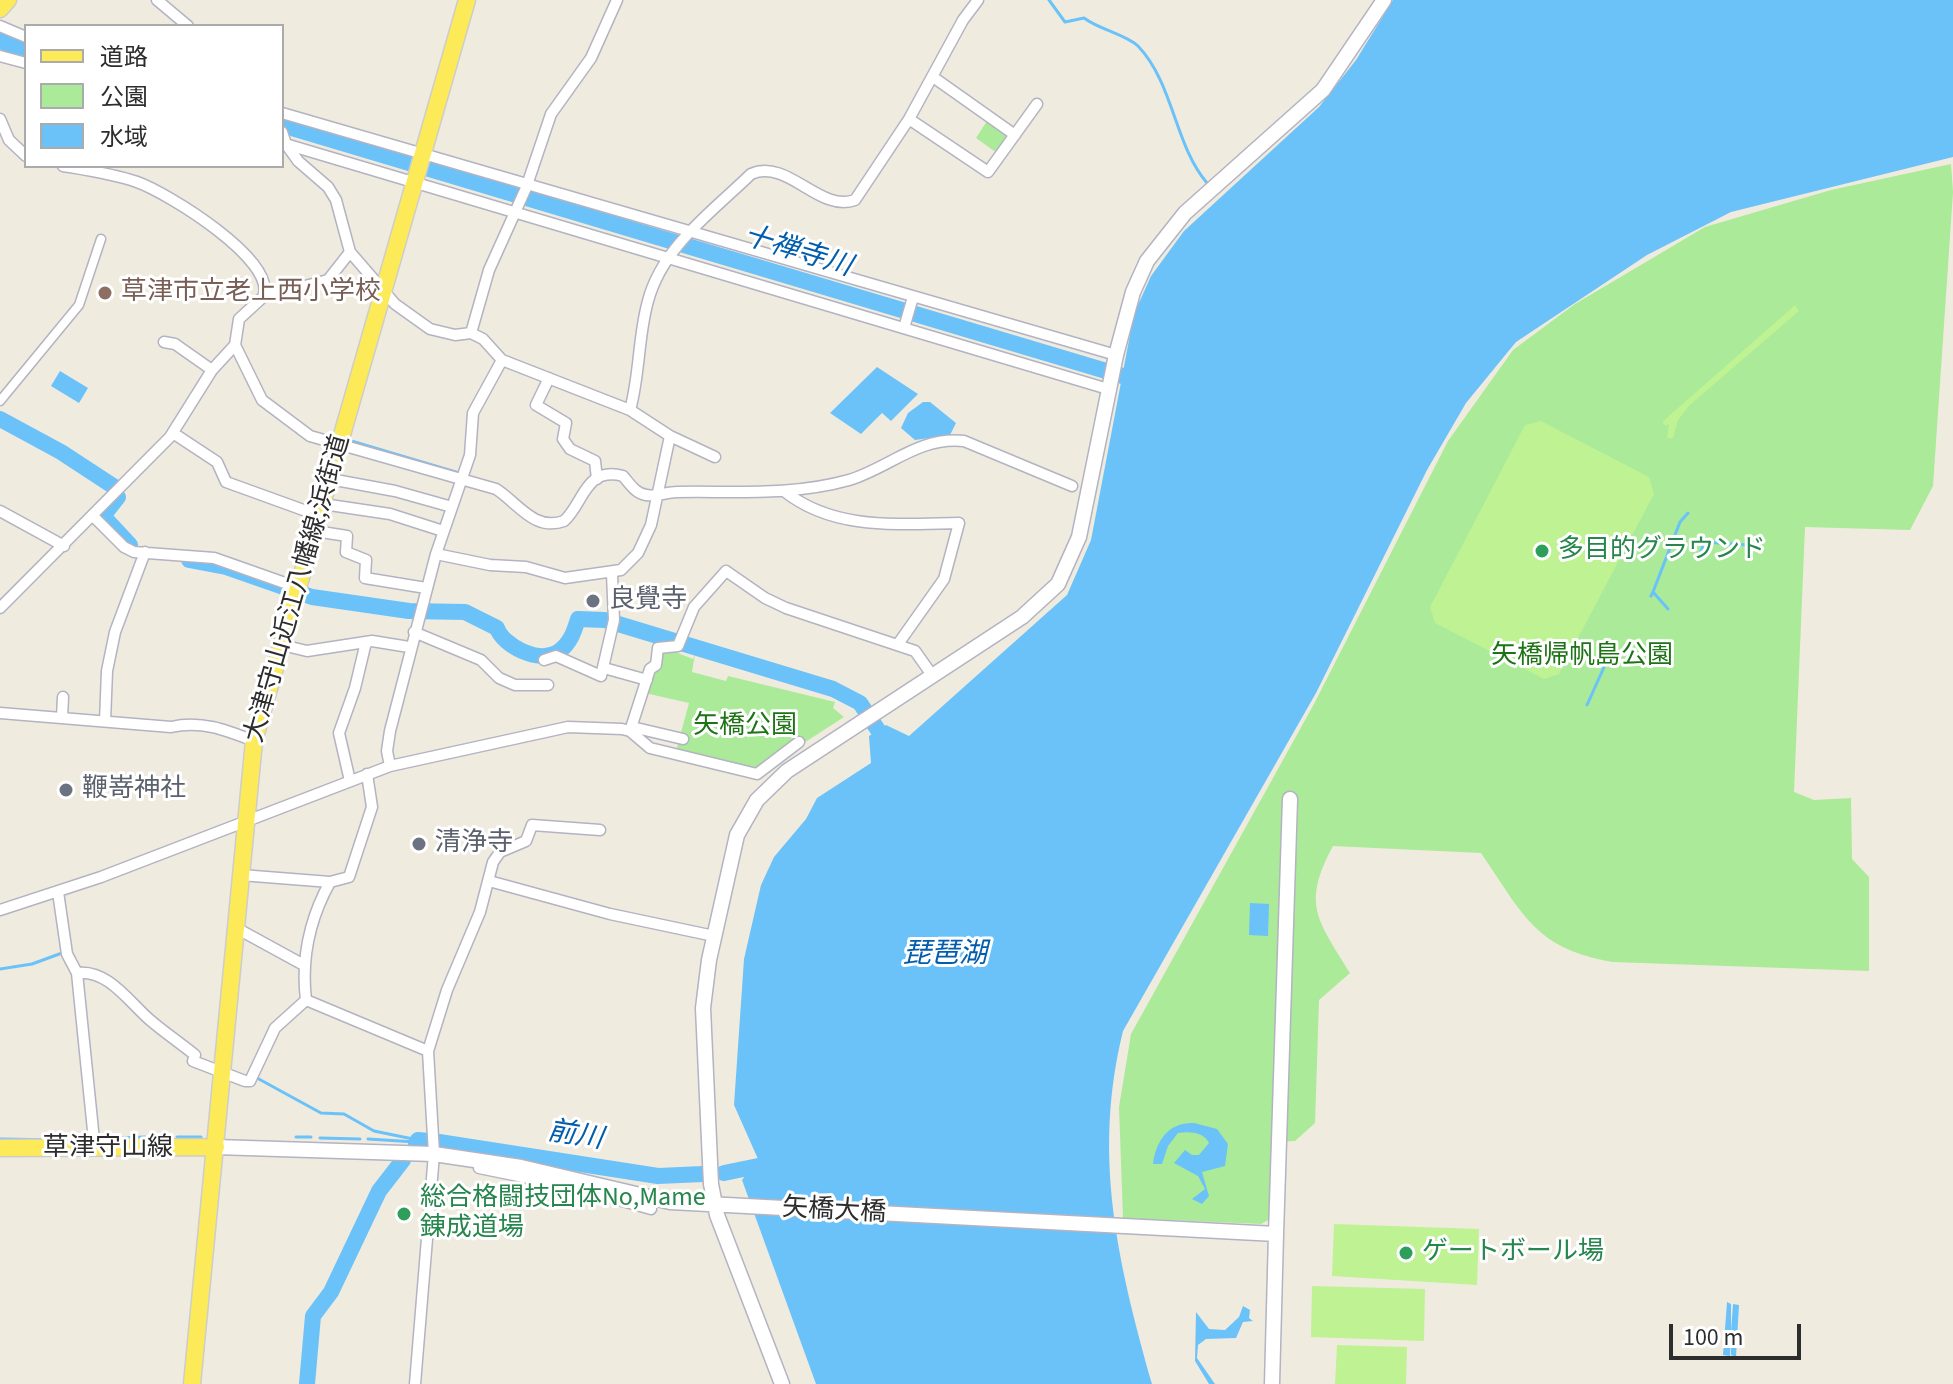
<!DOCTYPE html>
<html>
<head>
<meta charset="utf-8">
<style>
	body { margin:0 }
	#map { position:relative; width:1953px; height:1384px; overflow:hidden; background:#f0ebdf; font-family:"Source Sans 3","Noto Sans JP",sans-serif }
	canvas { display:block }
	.legend { position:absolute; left:24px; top:24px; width:260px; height:144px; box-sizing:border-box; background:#fff; border:2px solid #ababab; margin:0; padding:10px 14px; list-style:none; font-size:24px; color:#2d2d2d }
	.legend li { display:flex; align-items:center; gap:16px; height:40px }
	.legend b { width:40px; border:2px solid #ababab }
	.scale { position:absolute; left:1669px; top:1324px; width:132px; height:36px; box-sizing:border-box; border:4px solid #2d2d2d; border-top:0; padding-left:10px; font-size:24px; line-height:28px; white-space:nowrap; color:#2d2d2d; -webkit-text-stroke:6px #fff; paint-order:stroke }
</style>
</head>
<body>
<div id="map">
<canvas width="1953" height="1384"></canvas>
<ul class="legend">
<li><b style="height:10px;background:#fcea58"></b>道路</li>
<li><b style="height:22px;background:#aaea98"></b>公園</li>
<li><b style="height:22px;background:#6bc2f9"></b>水域</li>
</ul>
<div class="scale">100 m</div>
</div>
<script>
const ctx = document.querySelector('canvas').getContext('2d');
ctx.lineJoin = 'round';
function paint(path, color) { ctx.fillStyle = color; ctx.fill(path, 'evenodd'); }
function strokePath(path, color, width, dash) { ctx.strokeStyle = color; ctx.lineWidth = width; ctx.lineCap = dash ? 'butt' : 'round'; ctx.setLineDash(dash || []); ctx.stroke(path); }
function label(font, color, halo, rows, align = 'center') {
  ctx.font = font + ' "Source Sans 3","Noto Sans JP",sans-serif'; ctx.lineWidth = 6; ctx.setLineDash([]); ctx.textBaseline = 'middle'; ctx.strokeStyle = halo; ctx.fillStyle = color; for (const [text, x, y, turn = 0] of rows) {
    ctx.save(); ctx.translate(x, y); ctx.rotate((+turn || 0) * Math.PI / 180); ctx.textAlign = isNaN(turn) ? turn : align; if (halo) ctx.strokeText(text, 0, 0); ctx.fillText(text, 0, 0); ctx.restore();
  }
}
const green = new Path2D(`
	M987,121L1006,135L1005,143L997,153L976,138Z
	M1951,164L1953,192L1933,486L1910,530L1805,527L1794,792L1814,800L1851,798L1852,859L1869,877V971L1613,962C1535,949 1523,914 1481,853L1333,846C1301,905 1318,920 1350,973L1319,1000L1315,1123L1295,1141L1275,1142L1272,1218L1261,1224L1123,1218L1119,1107L1131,1034L1314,704L1448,441L1513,350L1575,304L1705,227L1831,190Z
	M670,650L693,659L695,654L692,672L726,681L728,676L835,702L833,708L844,717L779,759L759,777L675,755L689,703L645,693L661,653Z`);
const pitch = new Path2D(`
	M1795,305L1799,311L1690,405L1678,420L1673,438H1667L1669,424L1666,426L1662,422Z
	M1541,421L1649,477L1654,494L1559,674L1544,679L1435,623L1430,607L1525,425Z
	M1334,1224L1479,1229L1477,1285L1332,1276Z
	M1312,1286L1425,1289L1424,1341L1311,1337Z
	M1337,1345L1407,1347L1406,1384H1335Z`);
const water = new Path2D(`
	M1393,0H1953V157L1731,212L1647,255L1516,342L1466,403L1427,470L1316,693L1123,1031C1092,1156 1118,1263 1152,1384H816L742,1180L758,1159L734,1105L744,959L761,885L774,857L806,819L817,798L871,763L869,736L886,725L909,736L1067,595L1091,540L1134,314L1151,276L1184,231L1319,107L1356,60Z
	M877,367L918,394L891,421L882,413L861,434L830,413Z
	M60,371L88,388L79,403L51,386Z
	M923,402H930L956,423L950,435L915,440L901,428L908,413Z
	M1250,903L1269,904L1268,936L1249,935Z
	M1194,1123L1217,1129L1228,1144L1225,1166L1202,1172L1209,1196L1202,1204L1192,1199L1205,1189L1198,1176L1174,1163L1185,1150L1192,1155H1199L1209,1143C1204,1132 1189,1131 1178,1133L1168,1146L1162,1164H1153C1156,1140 1169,1122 1194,1123Z
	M1727,1302L1731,1304V1332L1733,1304L1739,1305L1736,1357L1731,1355V1336L1730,1356L1723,1355Z
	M1243,1306L1250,1310L1249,1318L1253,1321L1243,1322L1236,1338L1206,1339L1198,1345L1197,1358L1215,1384H1209L1195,1361L1196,1312L1209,1329L1225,1330L1239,1317Z`);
const stream = new Path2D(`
	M1049,0L1065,22L1084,18C1100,30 1125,34 1138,46C1174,84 1174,144 1207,183
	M348,440L459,473
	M1700,555L1704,542L1748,545
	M1653,592L1680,522L1688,513
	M1651,596L1653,592L1668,609
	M1587,705L1605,665
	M0,969L32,964L62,953
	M257,1078L321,1113L344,1114L374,1131L418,1140
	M152,1137H172
	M177,1137H201
	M296,1137H311
	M120,1138L145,1137
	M320,1138L360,1139
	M0,1139L61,1140
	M102,1139L112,1138
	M368,1139L416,1142
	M66,1140L90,1139`);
const river = new Path2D(`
	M0,41L26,50
	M282,125L1143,382
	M0,419L61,452L116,488
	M118,497L103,516L130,545
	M189,560L226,567L312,597L409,611L465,612L497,628C503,646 539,664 558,652C570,644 574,632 578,619L605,620L833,689L860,703L878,730
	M439,1142L658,1176L703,1174
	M416,1143L418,1140L429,1141
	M724,1173L773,1163
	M307,1384L313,1316L331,1292L379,1191L403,1160`);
const pedestrian = new Path2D(`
	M0,401L79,305L101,239`);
const minor = new Path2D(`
	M157,0L188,26
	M0,26L26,37
	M0,56L26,63
	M933,77L1015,135
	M282,113L1116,355
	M0,119L9,140L26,156
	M909,119L988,172L1037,104
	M282,132L286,144L298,161L328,187L336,200L350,252L395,304L430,329L455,335L471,333L483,339L502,360L630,410L670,436L651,525L638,553L621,570L565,578L526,567L490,565L436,554
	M282,143L1108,389
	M63,166C87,170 114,174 137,182C166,192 279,261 263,297
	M350,252L328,280L263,297L239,319L235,345L262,400L310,436L496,489C517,502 534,532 564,521C584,503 585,466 623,476C630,484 635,493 646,495C657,497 666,492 677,492C734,491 792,496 849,480C889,468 919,436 964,441L1072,486
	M904,328L913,297
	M471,333L489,270L526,188L551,114L591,58L617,0
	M164,342L175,344L212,370
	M549,378L536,405L566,423L563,439L570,449L595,461L597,479
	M630,410C640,374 638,336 648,301C662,247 713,211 751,174C788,158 819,213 855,200L909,119L963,20L978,0
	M173,433L217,462L226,482L320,516
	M670,436L715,457
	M330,479L395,491L452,507
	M784,491C834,531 899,524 959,523L944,579L898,644
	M323,504L390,514L443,531
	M0,511L64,546
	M93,516L124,547L134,552L214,558L299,588
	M315,531L347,536L346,552L366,560L365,578L426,588
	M0,608L170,437L212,370L235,345
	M414,632L481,660L499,678L515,685H548
	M282,645L307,651L372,641L409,647
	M544,660L556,656L601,676L614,620L612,574
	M604,668L647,680
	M0,713L171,727C201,720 226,730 254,741
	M62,718L63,697
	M105,721L107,671L115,632L145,552
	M632,727L683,739
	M630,731L650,669L656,665L658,648L678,646L694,607L726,571L765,598L786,608L915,651L932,675
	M390,766L387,751L390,731L436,554L470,455L473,413L502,360
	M367,774L372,807L349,877L330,882C309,920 301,958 306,1000L428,1051
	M350,781L339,733L355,688L366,642
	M241,875L330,882
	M489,881L610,914L714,936
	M58,892L67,954L77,973L95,1150
	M0,910L101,877L390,766L568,727L622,729L630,731L650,748L757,774L799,742
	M238,929L302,964
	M77,973C108,969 129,1002 150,1020C164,1032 180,1043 195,1055L193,1061L245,1081H250L275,1028L306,1000
	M479,1168L573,1187L651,1209
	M415,1384L434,1154L428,1051L447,990L480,912L493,862L500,852L526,841L532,825L600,830`);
const tertiary = new Path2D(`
	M216,1147L434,1154L521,1167L670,1202L1276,1234L1272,1384
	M1276,1234L1290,799
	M782,1384L717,1215L711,1184L703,1008L709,960L737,835L757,800L787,771L1022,617L1058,584L1079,537L1116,355L1133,292L1147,261L1185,213L1323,90L1384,0`);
const primary = new Path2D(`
	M0,9L8,0
	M0,1148L216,1147
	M192,1384L254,741L467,0`);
const markers = [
	[105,293,8,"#8d6e63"],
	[1542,551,8,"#2e9e5b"],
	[593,601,8,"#6b7280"],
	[66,790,8,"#6b7280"],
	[419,844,8,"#6b7280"],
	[404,1214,8,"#2e9e5b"],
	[1406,1253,8,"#2e9e5b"]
];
const educationNames = [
	["草津市立老上西小学校",121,293]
];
const leisureNames = [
	["多目的グラウンド",1558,551],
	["総合格闘技団体No,Mame",420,1199],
	["錬成道場",420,1229],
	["ゲートボール場",1422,1253]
];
const streetNames = [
	["大津守山近江八幡線;浜街道",299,589,-74],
	["草津守山線",108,1149],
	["矢橋大橋",834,1212,3]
];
const worshipNames = [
	["良覺寺",609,601],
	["鞭嵜神社",82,790],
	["清浄寺",435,844]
];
const parkNames = [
	["矢橋帰帆島公園",1582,657],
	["矢橋公園",745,727]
];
const waterNames = [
	["十禅寺川",797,253,17],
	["琵琶湖",945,956],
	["前川",575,1137,9]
];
paint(green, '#aaea98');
paint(pitch, '#bef293');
paint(water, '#6bc2f9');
strokePath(stream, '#6bc2f9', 3);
strokePath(river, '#6bc2f9', 16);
strokePath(pedestrian, '#b3b3c2', 11);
strokePath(minor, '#b3b3c2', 13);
strokePath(tertiary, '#b3b3c2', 17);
strokePath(primary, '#cdcdcd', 19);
strokePath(pedestrian, '#fff', 8);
strokePath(minor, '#fff', 10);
strokePath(tertiary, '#fff', 14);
strokePath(primary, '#fcea58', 16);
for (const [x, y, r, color] of markers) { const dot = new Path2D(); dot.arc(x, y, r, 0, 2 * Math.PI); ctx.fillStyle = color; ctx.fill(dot); strokePath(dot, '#fff', 3); }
label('26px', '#785e54', '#fff', educationNames, 'left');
label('26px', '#27864d', '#fff', leisureNames, 'left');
label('26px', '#2d2d2d', '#fff', streetNames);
label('26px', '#5b616d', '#fff', worshipNames, 'left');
label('26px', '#1d7315', '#fff', parkNames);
label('italic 28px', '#025ead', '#fff', waterNames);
</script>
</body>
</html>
